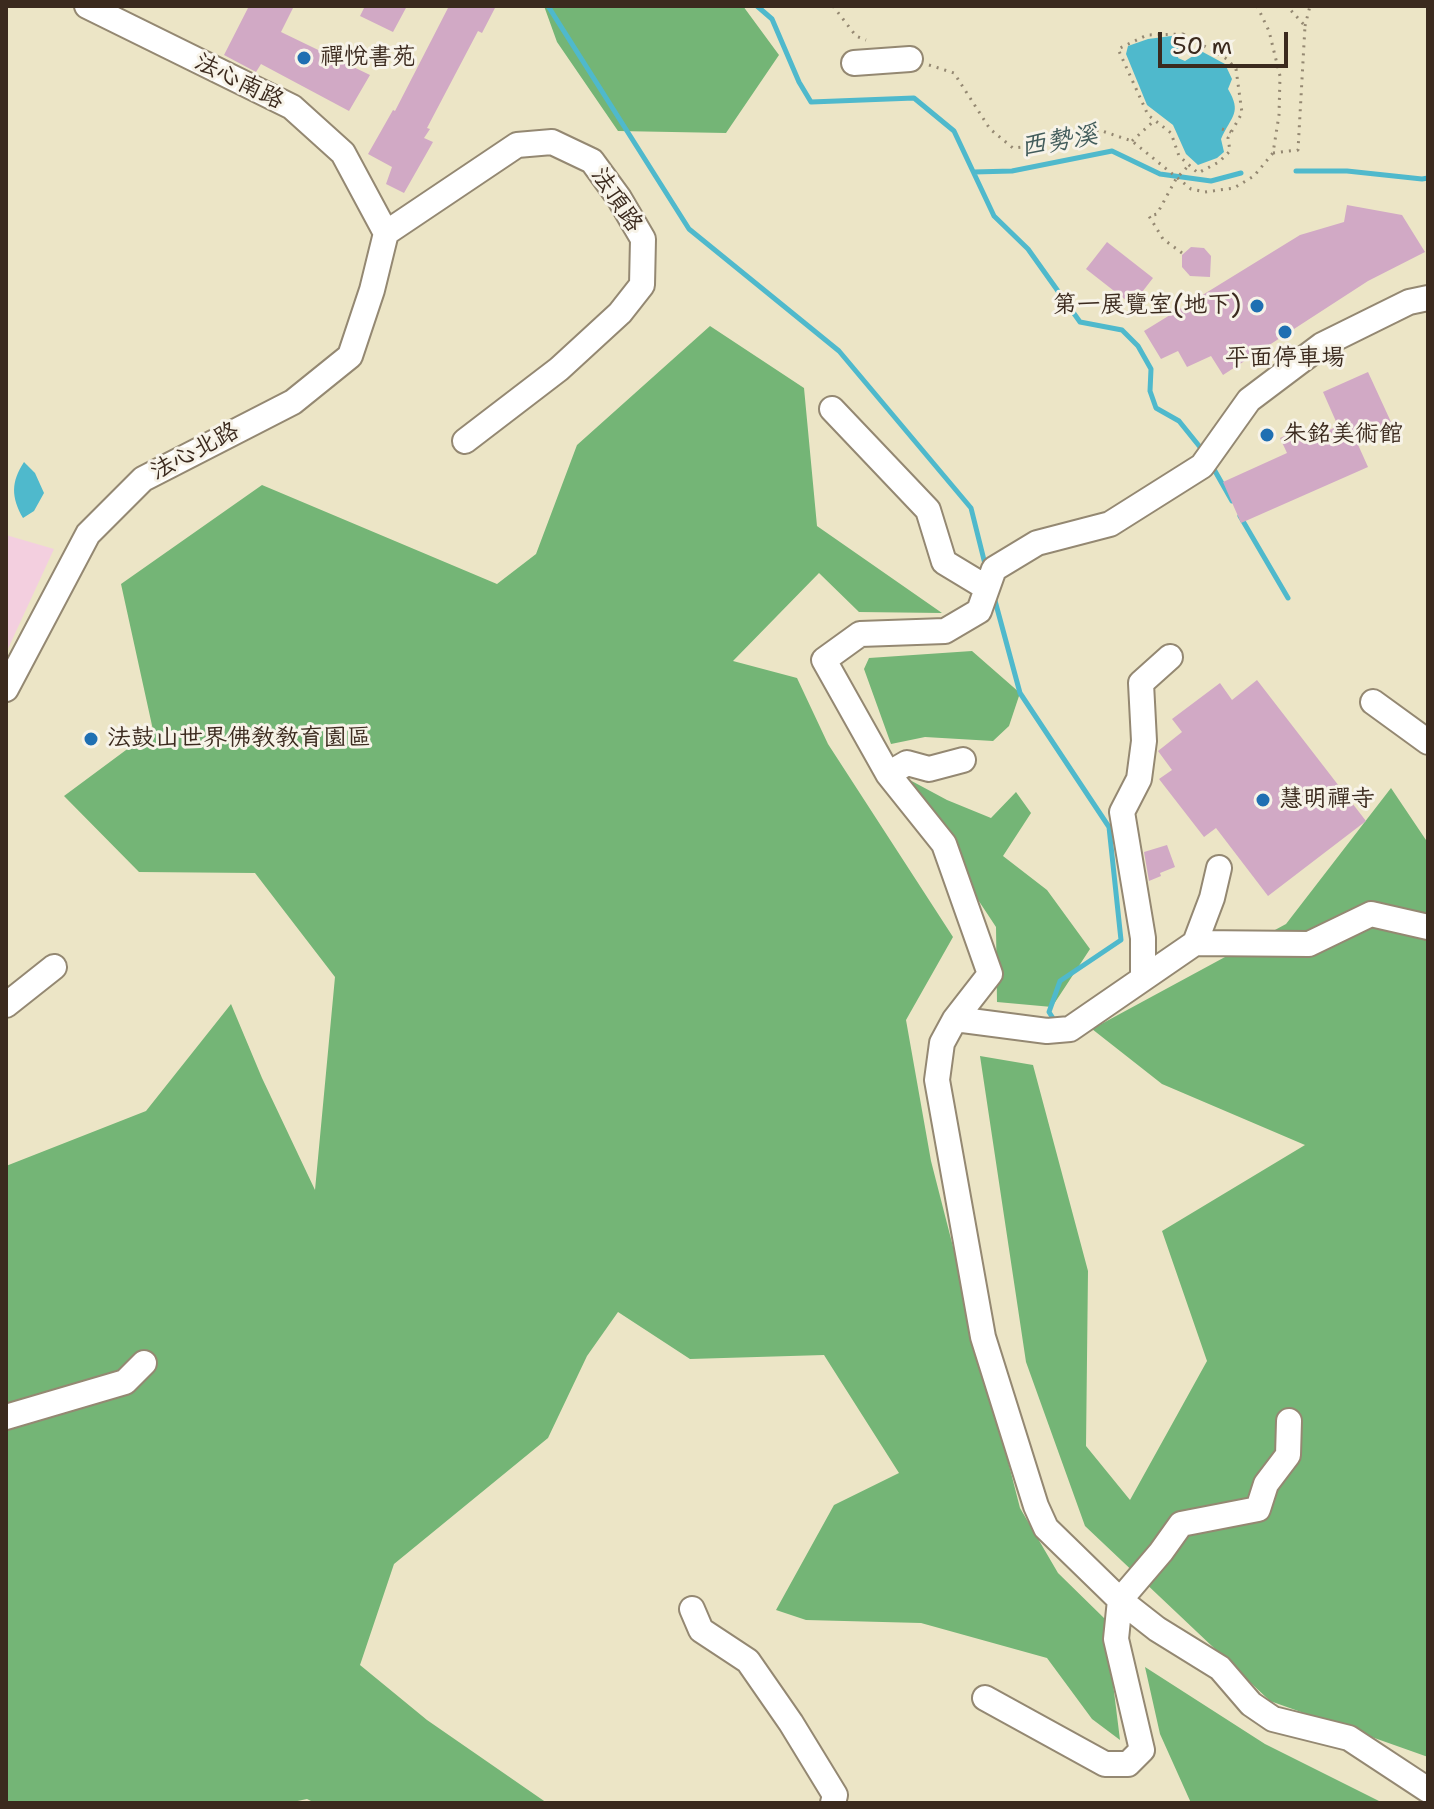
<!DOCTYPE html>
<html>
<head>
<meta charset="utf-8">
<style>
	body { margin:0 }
	#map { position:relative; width:1434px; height:1809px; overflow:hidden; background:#ece5c6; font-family:"Shantell Sans",sans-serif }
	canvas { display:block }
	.frame { position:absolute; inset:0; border:8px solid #3b2a1e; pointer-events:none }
	.scale { position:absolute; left:1158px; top:32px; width:130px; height:36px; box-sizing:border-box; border:4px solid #3b2a1e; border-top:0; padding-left:10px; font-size:24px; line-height:28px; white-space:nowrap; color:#3b2a1e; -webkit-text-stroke:6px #f7f3e8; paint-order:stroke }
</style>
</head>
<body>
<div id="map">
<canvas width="1434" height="1809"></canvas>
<div class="frame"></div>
<div class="scale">50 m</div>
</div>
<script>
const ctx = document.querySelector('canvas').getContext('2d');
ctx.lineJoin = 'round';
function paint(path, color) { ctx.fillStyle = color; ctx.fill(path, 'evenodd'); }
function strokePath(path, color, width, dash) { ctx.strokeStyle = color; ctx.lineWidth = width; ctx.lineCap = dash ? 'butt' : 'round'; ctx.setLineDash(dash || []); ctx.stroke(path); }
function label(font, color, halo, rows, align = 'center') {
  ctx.font = font + ' "Shantell Sans","LXGW WenKai TC",sans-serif'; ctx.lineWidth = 6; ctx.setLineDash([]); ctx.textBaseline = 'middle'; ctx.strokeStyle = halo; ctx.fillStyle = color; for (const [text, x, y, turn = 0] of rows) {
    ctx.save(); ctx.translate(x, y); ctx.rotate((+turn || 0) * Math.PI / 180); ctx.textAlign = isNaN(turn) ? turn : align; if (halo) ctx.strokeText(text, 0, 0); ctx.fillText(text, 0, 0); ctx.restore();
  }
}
const built = new Path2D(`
	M6,535L54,549L6,653Z`);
const forest = new Path2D(`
	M544,6H743L779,55L726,133L618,131L557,42Z
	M710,326L804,388L817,526L942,613L859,612L819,573L733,661L797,678L828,744L953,937L906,1020L931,1161L1020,1508L1058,1573L1105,1619L1120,1740L1092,1719L1047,1658L921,1623L806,1620L776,1610L834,1505L899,1473L824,1355L690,1359L618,1312L587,1356L548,1438L394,1564L360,1665L427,1720L547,1803H315L307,1799L288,1803H6V1166L146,1111L231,1004L262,1078L315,1190L335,977L255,873L139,872L64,796L153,730L121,584L262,485L497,584L536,554L577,445Z
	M972,651L1020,693L1009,726L993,741L925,737L891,744L864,669L869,658Z
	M893,771L947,800L991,818L1016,792L1031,813L1003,856L1047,890L1090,949L1052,1007L997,1002L996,927Z
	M1391,788L1428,843V1757L1270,1701L1085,1526L1026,1362L980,1056L1033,1065L1088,1271L1086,1446L1130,1500L1207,1361L1162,1231L1305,1145L1162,1084L1092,1029L1286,924Z
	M1145,1667L1265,1744L1383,1803H1191L1160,1734Z`);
const water = new Path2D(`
	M1179,35L1183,39L1178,58L1185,61L1201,51L1225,64L1232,79L1228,89C1242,113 1232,115 1221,139L1224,152L1217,158L1198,165L1186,154L1173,125L1147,105L1126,54L1128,46L1148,39Z
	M24,462L35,473L44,493L34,511L23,518C11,497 11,482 24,462Z`);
const stream = new Path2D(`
	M548,6L689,229L839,351L971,508L986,568
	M757,6L772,19L799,82L811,102L914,98L954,131L994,216L1028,249L1080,322L1122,330L1138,346L1151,369L1150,391L1156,408L1179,421L1204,452
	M1296,171H1347L1422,179L1428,178
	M974,172L1012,171L1112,151L1160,174L1211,181L1241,173
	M1211,464L1232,501
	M1240,516L1288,598
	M994,597L1020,693L1109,827L1121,940L1060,981L1049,1012L1056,1023`);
const building = new Path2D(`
	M249,6H294L281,32L370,75L349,111L261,64L256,72L224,55Z
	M365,6H407L393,32L360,16Z
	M449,6H496L482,33L478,31L427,128L430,129L424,138L433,142L404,193L386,184L392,167L368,154L393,110L395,111Z
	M1347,205L1402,215L1425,252L1368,281L1223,375L1211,356L1187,367L1178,351L1161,359L1144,331L1300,235L1344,222Z
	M1107,242L1153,278L1132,305L1086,269Z
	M1191,247L1204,248L1211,256L1210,277L1190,276L1182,267V255Z
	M1368,372L1391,422L1355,438L1368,467L1241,523L1223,482L1287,453L1280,438L1297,430L1303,442L1338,426L1323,392Z
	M1257,680L1366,821L1268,896L1216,828L1204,837L1159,779L1172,770L1158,751L1182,732L1172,719L1220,683L1232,700Z
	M1167,845L1175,867L1160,873L1161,876L1149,881L1144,852Z`);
const path = new Path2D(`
	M833,6L856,36L866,40
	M1305,26L1310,6
	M1183,34L1227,59L1236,69L1242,113L1228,138L1230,151L1219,162L1198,173L1179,156L1171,133L1148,115L1118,49L1147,35Z
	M929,65L954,73L990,129L1013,148L1043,145L1099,130L1132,141L1191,189L1205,192L1234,188L1254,176L1273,153L1279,115L1280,76L1269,31L1257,6
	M1222,129L1231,132
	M1132,141L1155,120
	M1273,153L1298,150L1305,26L1287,6
	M1182,253L1163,239L1149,216L1157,214L1176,179L1189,165`);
const minor = new Path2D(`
	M87,6L292,107L343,153L386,233
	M854,63L910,59
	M386,233L517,145L552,142L592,161L619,198L643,239L642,285L620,313L559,369L465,441
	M1428,298L1409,302L1322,345L1249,400L1202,466L1110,524L1037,543L994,569L979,611L945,631L860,634L824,660L888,774L944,844L990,974L955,1019L942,1043L937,1080L983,1337L1036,1506L1046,1528L1120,1600L1157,1629L1220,1668L1251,1704L1273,1719L1349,1738L1428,1790
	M832,409L928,510L944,562L987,588
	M6,689L88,534L143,479L293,402L350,356L372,290L386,233
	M1373,702L1428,742
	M888,774L907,763L929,769L963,760
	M1195,943L1212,898L1219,868
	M1143,977V938L1122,812L1139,779L1144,741L1141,683L1170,657
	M6,1005L54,967
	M955,1019L1047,1031L1070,1029L1195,943L1309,944L1371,914L1428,927
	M6,1417L125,1382L144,1363
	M692,1609L701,1630L748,1661L791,1723L835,1795L833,1803
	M985,1698L1105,1764H1128L1142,1750L1116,1639L1120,1600L1161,1552L1181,1524L1258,1509L1266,1484L1288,1455L1289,1421`);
const markers = [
	[304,58,8,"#1f6fb2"],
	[1257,306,8,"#1f6fb2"],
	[1285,332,8,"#1f6fb2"],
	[1267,435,8,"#1f6fb2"],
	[91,739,8,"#1f6fb2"],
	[1263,800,8,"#1f6fb2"]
];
const poiNames = [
	["禪悅書苑",320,58],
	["第一展覽室(地下)",1241,306,"right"],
	["平面停車場",1285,359,"center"],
	["朱銘美術館",1283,435],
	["法鼓山世界佛教教育園區",107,739],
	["慧明禪寺",1279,800]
];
const streetNames = [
	["法心南路",239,82,26],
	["法頂路",616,200,56],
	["法心北路",195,452,-28]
];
const waterNames = [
	["西勢溪",1059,142,-10]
];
paint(built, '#f3cfdf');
paint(forest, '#74b576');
paint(water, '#4fb9cc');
strokePath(stream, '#4fb9cc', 5);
paint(building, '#d1a9c5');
strokePath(minor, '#948872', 28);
strokePath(path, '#948872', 3, [2, 6]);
strokePath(minor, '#fff', 24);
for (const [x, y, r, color] of markers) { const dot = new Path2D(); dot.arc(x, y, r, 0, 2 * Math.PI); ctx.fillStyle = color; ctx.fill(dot); strokePath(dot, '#f7f3e8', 3); }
label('24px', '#3b2a1e', '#f7f3e8', poiNames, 'left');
label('24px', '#3b2a1e', '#f7f3e8', streetNames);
label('italic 26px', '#425c5b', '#f7f3e8', waterNames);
</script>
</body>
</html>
